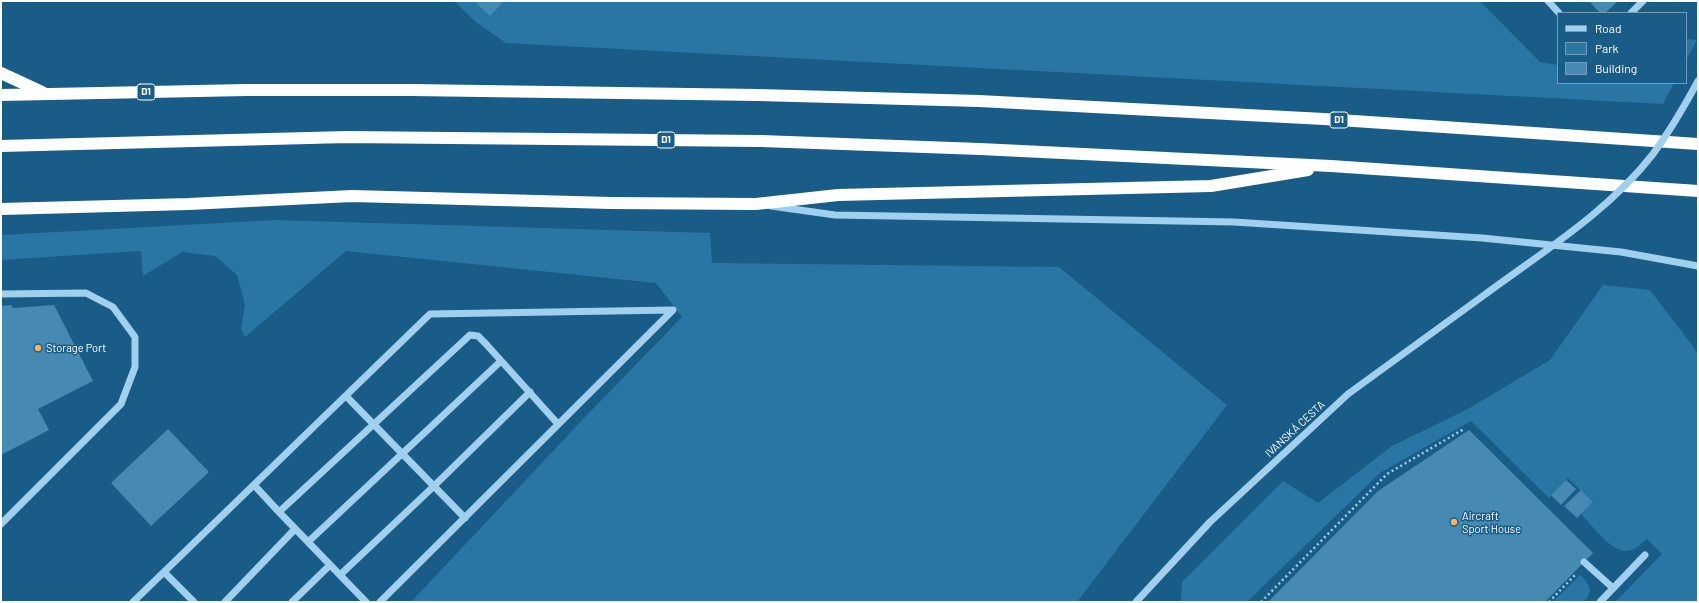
<!DOCTYPE html>
<html>
<head>
<meta charset="utf-8">
<style>
	body { margin:0 }
	#map { position:relative; width:1699px; height:603px; overflow:hidden; background:#195c87; font-family:Barlow,sans-serif }
	canvas { display:block }
	.frame { position:absolute; inset:0; border:2px solid #fff; pointer-events:none }
	.legend { position:absolute; left:1557px; top:12px; width:130px; height:72px; box-sizing:border-box; background:#195c87; border:1px solid #759db7; margin:0; padding:5px 7px; list-style:none; font-size:12px; color:#fff }
	.legend li { display:flex; align-items:center; gap:8px; height:20px }
	.legend b { width:20px; border:1px solid #759db7 }
</style>
</head>
<body>
<div id="map">
<canvas width="1699" height="603"></canvas>
<div class="frame"></div>
<ul class="legend">
<li><b style="height:5px;background:#a0d0ed"></b>Road</li>
<li><b style="height:11px;background:#2976a4"></b>Park</li>
<li><b style="height:11px;background:#4689b2"></b>Building</li>
</ul>
</div>
<script>
const ctx = document.querySelector('canvas').getContext('2d');
ctx.lineJoin = 'round';
function paint(path, color) { ctx.fillStyle = color; ctx.fill(path, 'evenodd'); }
function strokePath(path, color, width, dash) { ctx.strokeStyle = color; ctx.lineWidth = width; ctx.lineCap = dash ? 'butt' : 'round'; ctx.setLineDash(dash || []); ctx.stroke(path); }
function label(font, color, halo, rows, align = 'center') {
  ctx.font = font + ' Barlow,sans-serif'; ctx.lineWidth = 3; ctx.setLineDash([]); ctx.textBaseline = 'middle'; ctx.strokeStyle = halo; ctx.fillStyle = color; for (const [text, x, y, turn = 0] of rows) {
    ctx.save(); ctx.translate(x, y); ctx.rotate((+turn || 0) * Math.PI / 180); ctx.textAlign = isNaN(turn) ? turn : align; if (halo) ctx.strokeText(text, 0, 0); ctx.fillText(text, 0, 0); ctx.restore();
  }
}
const green = new Path2D(`
	M454,1H1480L1540,62L1558,65V83H1674L1663,104L506,43L476,22Z
	M1686,39L1697,40L1686,60Z
	M275,220L710,233L712,263L1059,267L1227,405L1077,602H411L586,416L682,317L656,283L346,251L245,337L241,328L245,305L237,275L215,256L182,252L143,276L141,251L1,260V235Z
	M1603,285L1650,290L1698,353V602H1615L1662,554L1647,539C1641,544 1634,551 1626,551C1610,551 1592,525 1581,514L1593,502L1568,478L1549,498L1471,421L1380,473L1247,602H1181L1182,582L1283,481L1318,503L1392,446L1468,409L1550,360Z
	M1580,575L1587,582L1590,590L1587,598L1583,602H1553Z`);
const building = new Path2D(`
	M474,1H504L490,16Z
	M1589,1H1618L1605,13H1600Z
	M11,305L13,308L54,305L93,381L38,409L49,430L1,455V306Z
	M168,429L209,472L151,526L111,483Z
	M1469,430L1593,553L1545,602H1268L1378,491Z
	M1566,480L1576,489L1561,505L1551,495Z
	M1581,490L1593,502L1577,518L1564,506Z`);
const path = new Path2D(`
	M1261,602L1387,474L1464,429
	M1549,602L1575,575`);
const minor = new Path2D(`
	M1548,1L1559,13
	M1631,13L1643,1
	M771,206L835,215L1234,222L1482,238L1621,252L1698,266
	M1,294L86,293L113,307L135,337V367L121,404L1,524
	M346,396L465,518
	M254,485L279,512L470,335L478,336L486,344L558,424
	M279,512L366,602
	M308,542L501,361
	M1584,562L1613,588
	M164,572L194,602
	M340,575L434,486L530,392
	M133,602L430,314L673,310L380,602
	M225,602L295,529
	M292,602L330,565
	M1136,602L1210,522L1348,394L1487,293
	M1600,602L1645,555`);
const highway = new Path2D(`
	M1,73L42,92
	M1,95L247,90H412L758,95L979,101L1324,119L1698,144
	M1,146L347,137L761,141L980,149L1331,166L1698,191
	M1,209L189,204L352,196L611,203L756,204L838,195L1211,186L1308,170`);
const minorBridge = new Path2D(`
	M1487,293C1544,251 1609,211 1653,154C1670,131 1684,107 1698,81`);
const markers = [
	[38,348,4,"#ffb25b"],
	[1454,522,4,"#ffb25b"]
];
const shields = [
	[146,92,18],
	[1339,120,18],
	[666,140,18]
];
const shieldNames = [
	["D1",146,92],
	["D1",1339,120],
	["D1",666,140]
];
const poiNames = [
	["Storage Port",46,348],
	["Aircraft",1462,516],
	["Sport House",1462,529]
];
const streetNames = [
	["IVANSKÁ CESTA",1295,429,-43]
];
paint(green, '#2976a4');
paint(building, '#4689b2');
strokePath(path, '#a0d0ed', 2.5, [2, 3]);
strokePath(minor, '#a0d0ed', 7);
strokePath(highway, '#fff', 12);
strokePath(minorBridge, '#a0d0ed', 7);
for (const [x, y, r, color] of markers) { const dot = new Path2D(); dot.arc(x, y, r, 0, 2 * Math.PI); ctx.fillStyle = color; ctx.fill(dot); strokePath(dot, '#195c87', 1.5); }
for (const [x, y, w] of shields) { const box = new Path2D(); box.roundRect(x - w / 2, y - 8, w, 16, 3); ctx.fillStyle = '#195c87'; ctx.fill(box); strokePath(box, '#fff', 1); }
label('bold 10px', '#fff', null, shieldNames);
label('11px', '#fff', '#195c87', poiNames, 'left');
label('11px', '#fff', '#195c87', streetNames);
</script>
</body>
</html>
